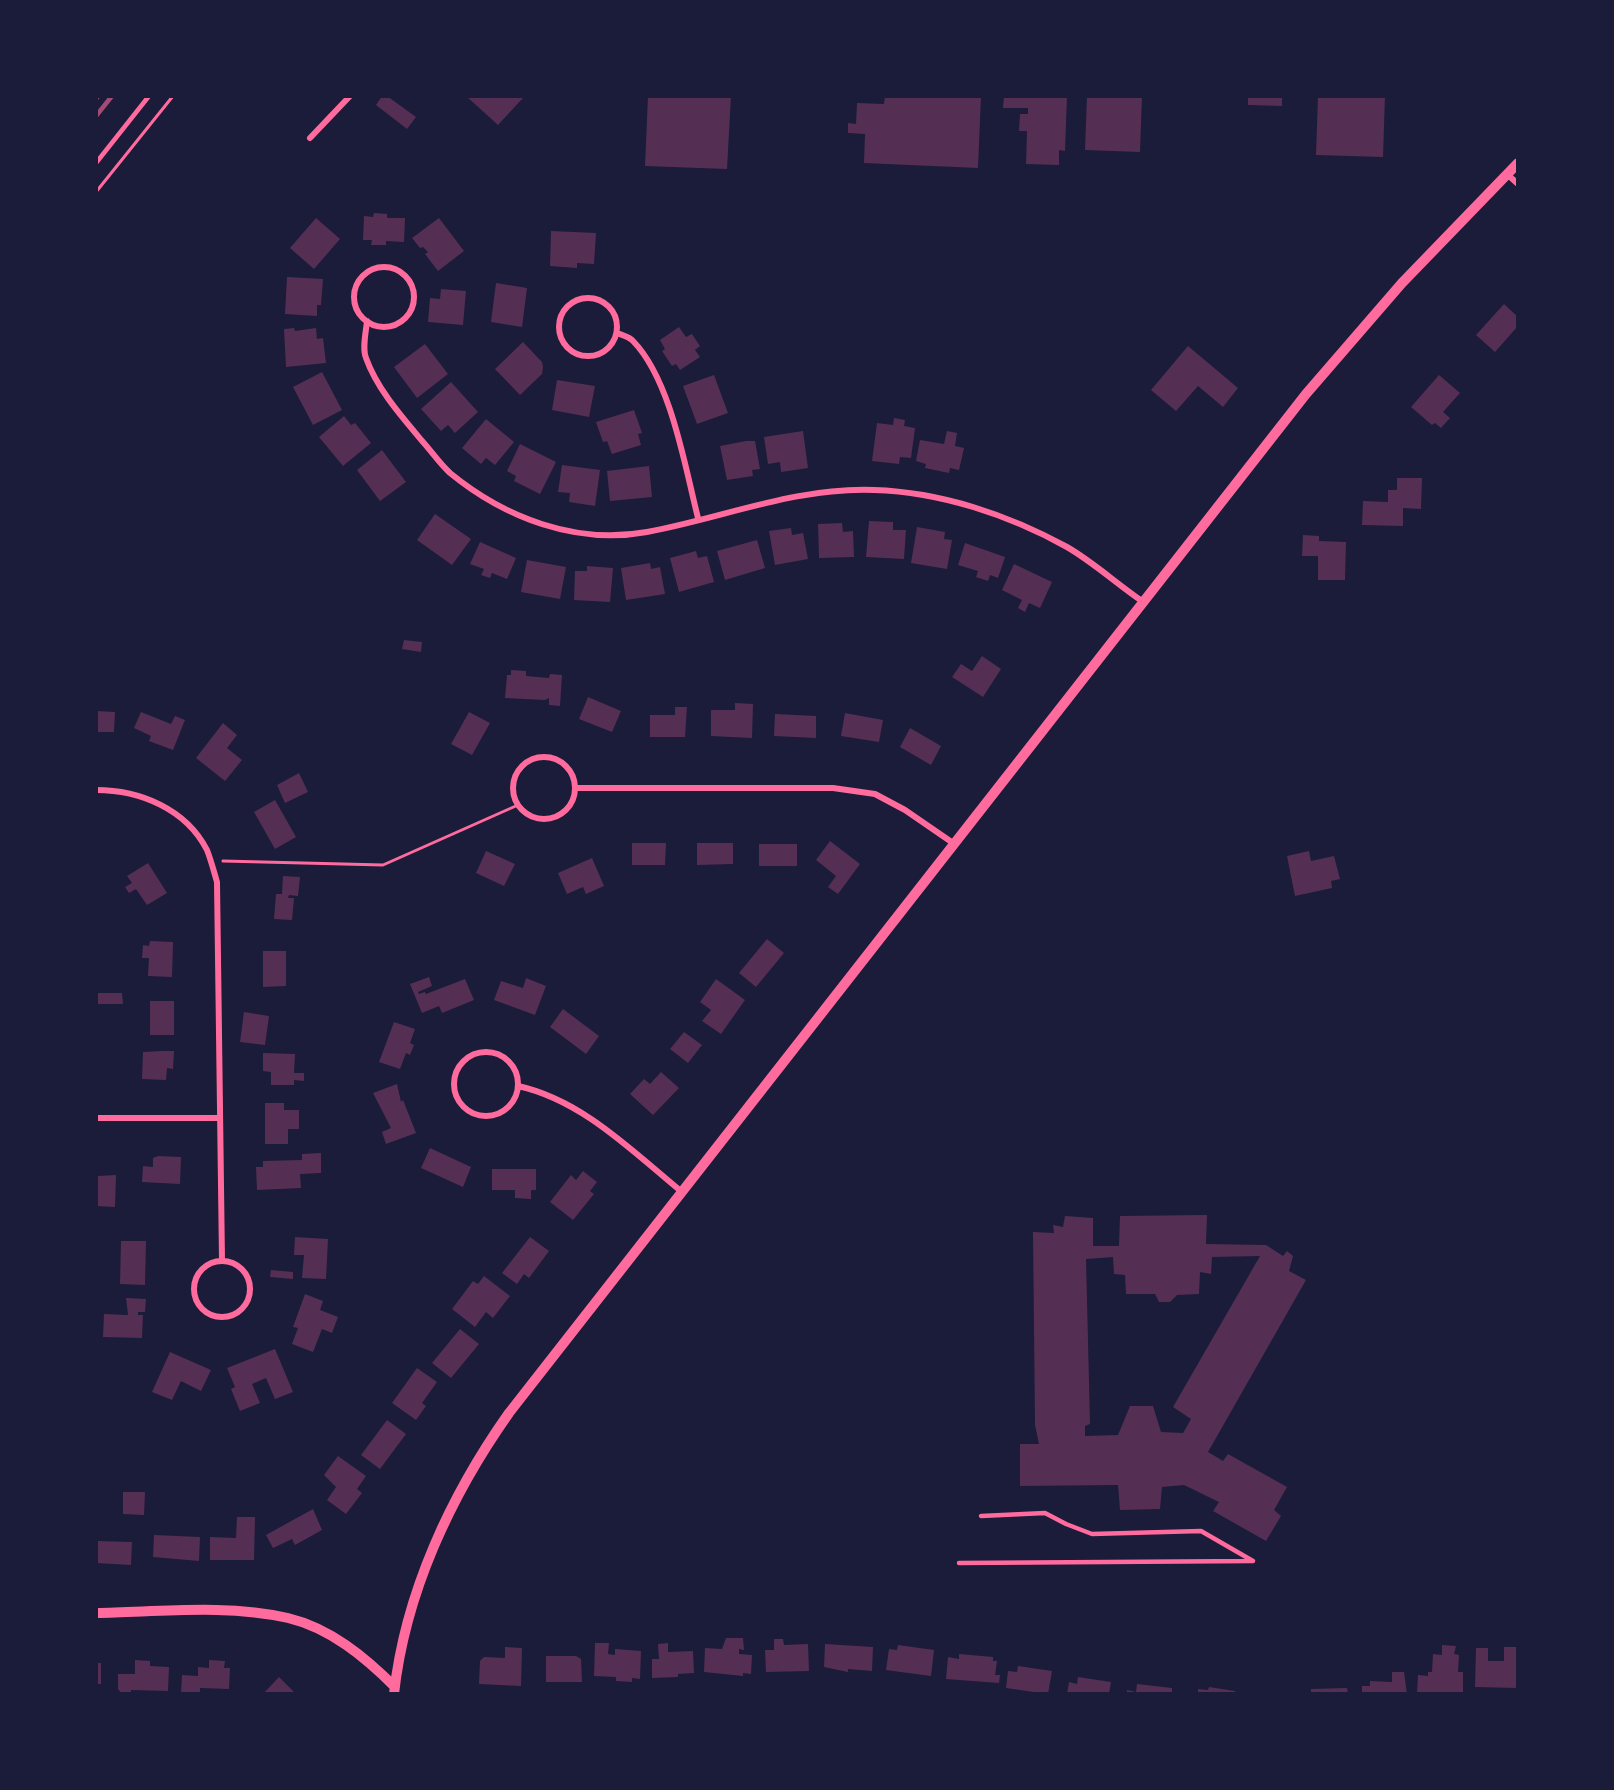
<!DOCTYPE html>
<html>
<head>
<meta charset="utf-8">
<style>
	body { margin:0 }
	#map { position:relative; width:1614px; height:1790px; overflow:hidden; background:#1b1b3a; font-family:Lora,serif }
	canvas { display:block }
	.frame { position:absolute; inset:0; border:98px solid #1b1b3a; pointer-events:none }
</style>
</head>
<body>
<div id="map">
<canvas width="1614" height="1790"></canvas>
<div class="frame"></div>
</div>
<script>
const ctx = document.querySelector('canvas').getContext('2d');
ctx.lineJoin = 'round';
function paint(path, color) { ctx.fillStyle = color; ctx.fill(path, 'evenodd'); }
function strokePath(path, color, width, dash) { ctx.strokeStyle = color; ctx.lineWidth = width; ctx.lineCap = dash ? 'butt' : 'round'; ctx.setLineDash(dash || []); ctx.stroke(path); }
const building = new Path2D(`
	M382,96H387L416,117L407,129L376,105Z
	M466,96H520L523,98L498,125Z
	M648,96H731L727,169L645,166Z
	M885,96H981L978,168L864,163L865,134L848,133V123L856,124L857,103L884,104Z
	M1004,96H1067L1065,151L1059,150V165L1026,164L1027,131H1019L1020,114H1028V108H1003Z
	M1087,96H1142L1140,152L1085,150Z
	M1248,96H1282V106L1248,105Z
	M1318,96H1385L1383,157L1316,155Z
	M374,213L387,214V218H405L404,242L386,241V245H371L372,240H363L364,216L373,217Z
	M316,218L340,239L314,269L290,248Z
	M439,218L464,251L438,271L425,254L428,252L423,247L420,248L412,238Z
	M551,231L596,233L594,264L577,263V268L550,266Z
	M287,277L323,279L321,305H317V316L285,314Z
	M496,283L527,288L522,327L491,322Z
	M441,289L466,291L463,325L428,322L430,298L440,299Z
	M1504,304L1518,317V326L1495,352L1476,335Z
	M679,327L686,337L692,334L700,346L695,350L700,357L680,370L676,364L672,366L662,351L665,349L660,340Z
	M294,328L295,331L316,328L317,339L323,338L326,363L286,367L284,329Z
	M523,342L542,362L543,367L542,374L520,395L495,369Z
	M425,344L448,374L417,398L394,367Z
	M1188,346L1238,388L1223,407L1198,386L1176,411L1151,390Z
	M322,372L342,410L313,425L293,387Z
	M714,375L728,413L697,424L683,386Z
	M1439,375L1460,393L1443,412L1450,418L1441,428L1435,423L1432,425L1411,407Z
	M557,380L595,386L589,417L552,410Z
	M451,382L478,412L455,433L448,425L441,431L421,409Z
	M634,410L642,433L638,434L641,445L612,454L607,441L603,442L596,422Z
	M344,416L351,425L355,423L371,443L343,466L319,437Z
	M894,418L905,420L904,426L915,428L911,458L900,457L899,464L872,461L877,423L893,425Z
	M486,419L514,442L495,465L486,458L481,464L462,448Z
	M803,431L808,468L781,472L780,462L768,464L764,437Z
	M947,431L957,433L955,446L964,448L959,470L950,468L949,473L925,468L926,464L916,461L920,440L944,444Z
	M746,441H755L760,469L752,470L753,476L727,480L720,446Z
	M520,444L556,462L540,494L514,481L516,476L507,471Z
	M382,450L406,482L380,501L357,470Z
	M562,465L600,470L595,506L569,502L570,493L558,492Z
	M649,466L652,497L610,501L607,471Z
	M1397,478H1422L1421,509L1403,508V526L1362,525L1363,501L1388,502V490H1397Z
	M435,514L471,539L452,565L417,540Z
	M869,521L893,522V530H906L904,559L866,557Z
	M842,523L843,532L853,531L854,557L819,558L818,524Z
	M917,527L945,532L944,539L952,540L947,569L911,563Z
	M791,528L792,535L803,533L808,559L775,565L769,531Z
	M1303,535L1319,536V541L1346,542L1345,580H1318V556H1302Z
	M757,540L765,568L725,580L717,551Z
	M480,542L516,558L507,579L492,573L490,578L481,575L484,569L470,564Z
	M965,543L1005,557L998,578L990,575L988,581L976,577L978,571L958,565Z
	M696,551L698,558L707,556L714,582L679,592L670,558Z
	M527,560L566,567L560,599L521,592Z
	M650,563L651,569L660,567L665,594L626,600L621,568Z
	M1014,564L1052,582L1040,608L1029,603L1025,612L1018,608L1022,600L1002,590Z
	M587,566L613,568L610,602L574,600L575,571H587Z
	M404,640L422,642L421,652L402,649Z
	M982,656L1001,669L983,697L952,677L961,664L972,671Z
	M511,670L526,671V676L549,678L550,674L562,675L560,706L549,705V698L545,700L505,698L507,675H511Z
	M588,697L621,711L612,732L579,719Z
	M735,703L753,704L752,738L711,736V710H735Z
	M675,707H687L685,737H650V715H675Z
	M96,711L115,712L114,732H96Z
	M141,712L171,724L175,716L185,720L173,750L149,741L151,736L134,728Z
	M469,712L490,723L472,755L451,744Z
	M845,713L883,720L879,742L841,736Z
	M775,714L816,716V738L774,736Z
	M223,723L237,735L227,748L242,760L225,781L196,758Z
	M910,728L941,746L931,765L900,747Z
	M299,773L308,792L285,803L277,785Z
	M275,800L296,837L275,849L254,812Z
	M830,841L860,864L838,894L828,887L836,876L816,860Z
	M632,843H666L665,865H632Z
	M697,843H733V864L697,865Z
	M759,844H797V866H759Z
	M486,851L515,864L504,886L476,873Z
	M1309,851L1311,861L1334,856L1340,879L1331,881L1332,888L1295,896L1287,856Z
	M592,858L604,886L586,894L583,887L567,894L558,873Z
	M148,863L167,893L147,905L136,889L129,893L125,887L132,883L127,876Z
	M283,876L300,877L298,896L289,895L288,898H294L292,920L274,919L276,894H282Z
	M767,939L784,953L756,987L739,973Z
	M150,941L173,942L172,977L148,976L149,958H142L143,945L149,946Z
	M263,951H286V986L263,987Z
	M429,977L432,986L418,992L419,994L425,992L426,994L465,979L474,1000L442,1013L439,1006L422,1013L410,984Z
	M526,978L546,986L535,1015L494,1000L501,981L523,988Z
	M716,979L745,1000L721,1034L702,1021L711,1010L700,1002Z
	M96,993H122L123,1004H96Z
	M150,1001H174V1035H150Z
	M563,1009L599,1036L586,1054L550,1027Z
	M244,1012L269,1016L265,1045L240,1042Z
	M394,1022L415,1029L410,1043L414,1045L410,1055L406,1053L400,1069L379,1062Z
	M684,1032L702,1045L688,1063L670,1049Z
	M162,1051H174L173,1069L167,1068L166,1080L142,1079L143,1052Z
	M263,1053L295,1054L294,1073H304V1081L294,1080V1085H271V1072L263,1071Z
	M661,1072L679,1088L653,1115L630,1094L644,1079L650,1084Z
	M397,1084L401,1102L403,1100L416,1133L386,1144L382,1132L391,1128L373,1093Z
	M265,1103H284V1110H299V1129H288V1144H265Z
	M430,1148L471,1167L463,1187L421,1168Z
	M321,1153V1173L300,1174L301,1188L257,1190L256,1167H263V1161L302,1160V1154Z
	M158,1156L181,1157L180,1184L142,1182L143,1166L153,1167V1158Z
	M492,1169H536V1190H531V1199L515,1198V1190H492Z
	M583,1171L597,1182L590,1191L594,1194L573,1220L550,1202L571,1175L576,1180Z
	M116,1175L115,1207L96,1206L98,1176Z
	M1207,1215L1206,1244L1266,1245L1283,1256L1287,1251L1293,1256L1289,1271L1306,1280L1208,1452L1223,1461L1228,1454L1287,1487L1274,1510L1281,1516L1266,1541L1213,1511L1219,1502L1184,1485L1162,1487L1160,1509L1120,1510L1118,1485L1020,1486V1444H1039L1035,1425L1033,1232L1054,1233L1053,1225L1063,1227L1065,1216L1093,1218V1246H1119L1120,1216ZM1260,1256L1173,1407L1191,1419L1183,1433L1161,1432L1153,1406H1130L1118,1435L1085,1436V1426L1090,1424L1086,1259L1113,1257L1114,1274L1125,1275L1126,1294H1155L1159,1302H1170L1177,1295L1199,1294L1200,1272L1211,1274L1212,1257Z
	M295,1237L328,1239L326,1279L302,1278L304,1255H294Z
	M530,1237L549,1251L529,1278L524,1274L517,1284L502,1273Z
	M121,1241H146L145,1285L120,1284Z
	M271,1270L293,1272V1279L270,1277Z
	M484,1276L510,1296L493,1318L486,1312L475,1327L452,1309L473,1281L478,1284Z
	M305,1294L323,1301L320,1310L338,1317L332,1333L322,1329L313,1352L292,1344L298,1328L293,1327Z
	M126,1298L146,1299L145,1312H138V1315H143L142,1338L103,1337L104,1314L128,1315Z
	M460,1329L479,1344L451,1378L432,1363Z
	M275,1349L293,1392L275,1399L266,1378L252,1384L260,1403L240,1411L231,1389L235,1387L227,1368Z
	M170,1352L211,1370L201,1391L181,1381L172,1400L152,1392Z
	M417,1368L437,1382L422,1403L426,1406L416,1420L392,1403Z
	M387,1420L406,1434L380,1469L361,1455Z
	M338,1456L366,1476L357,1489L362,1493L346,1514L327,1500L336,1487L324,1475Z
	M123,1492H145L144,1515L123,1514Z
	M313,1509L322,1530L295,1545L292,1539L273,1548L266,1535Z
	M237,1517H255L254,1560H210V1537L236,1538Z
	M154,1535L200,1537L199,1561L153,1557Z
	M97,1541L132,1542L131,1565L96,1563Z
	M726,1638H743L744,1650L739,1649V1654L752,1655L751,1674L743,1673V1676L704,1672L705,1648L722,1649Z
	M774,1639H783L784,1645L808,1644L809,1671L766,1672L765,1650H774Z
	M595,1643H609L608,1654L615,1655V1649L641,1651L640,1679L632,1678V1682L616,1681V1677L594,1676Z
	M668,1643V1652L693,1651L694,1673L678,1674V1677L652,1678V1659H659L658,1644Z
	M825,1644L873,1647L872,1671L848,1669V1672L824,1667Z
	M898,1645L934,1650L931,1676L886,1670L889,1649L897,1650Z
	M1442,1645L1456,1646L1454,1654L1459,1655L1458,1672H1463V1694H1417L1418,1675L1428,1676V1672H1432L1433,1654L1442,1655Z
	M505,1647L522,1648L521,1686L479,1684L480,1661L484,1657L505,1658Z
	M1504,1647H1518V1688L1475,1687L1476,1648H1488V1661H1504Z
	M959,1654L993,1657V1661H997L995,1675H1000L999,1683L946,1679L948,1657L959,1659Z
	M546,1656H576L581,1659L582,1682H546Z
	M135,1660L150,1661V1666L169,1667L168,1691L131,1690V1693H121L118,1689V1674H135Z
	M209,1660L225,1661L224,1668H230L229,1689L200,1688V1694H181L182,1675L198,1676V1667L209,1668Z
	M96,1663H101V1684H96Z
	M1018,1666L1052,1671L1048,1694L1006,1688L1008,1671L1017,1672Z
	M1392,1672H1404L1407,1694H1362V1686H1370V1681L1392,1682Z
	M279,1677L296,1694H263Z
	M1078,1677L1111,1682L1109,1694H1067L1069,1682L1077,1684Z
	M1137,1684L1172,1688V1694H1127V1690L1136,1692Z
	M1209,1687L1235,1691V1694H1198V1689L1208,1690Z
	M1347,1688L1348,1694H1311V1689Z`);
const path = new Path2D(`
	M96,192L173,96
	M223,861L383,865L518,805`);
const service = new Path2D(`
	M96,163L149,96
	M981,1516L1045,1513L1066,1524L1092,1534L1201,1531L1253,1561
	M959,1563L1253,1561`);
const minor = new Path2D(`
	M310,138L350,96
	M1508,175L1518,184
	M354 297a30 30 0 1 1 60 0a30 30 0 1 1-60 0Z
	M559 327a29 29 0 1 1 58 0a29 29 0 1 1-58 0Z
	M367,321C366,332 362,348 366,358C377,389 402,417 423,442C432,452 440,464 450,473C505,518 576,545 647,532C723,518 795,487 874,490C941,492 1009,515 1067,547C1093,562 1117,584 1142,601
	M617,333C622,335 630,337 633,341C671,380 685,467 698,518
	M513 788a31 31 0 1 1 62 0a31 31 0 1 1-62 0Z
	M575,788H833L875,794L905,810L953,843
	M96,790C140,790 186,809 207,850C211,860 214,872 217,882L222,1261
	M454 1084a32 32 0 1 1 64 0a32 32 0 1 1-64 0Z
	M518,1086C582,1100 632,1151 682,1192
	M96,1118H220
	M194 1289a28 28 0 1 1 56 0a28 28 0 1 1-56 0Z`);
const tertiary = new Path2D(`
	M96,1613C159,1612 227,1604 288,1618C330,1628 365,1657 395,1687
	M394,1694C405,1593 451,1495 509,1413L1306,394L1402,283L1518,163`);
const rail = new Path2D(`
	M96,99L98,96
	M96,116L112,96`);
paint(building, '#542f53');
strokePath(path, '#ff6b9d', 3);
strokePath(service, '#ff6b9d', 4.5);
strokePath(minor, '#ff6b9d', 6);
strokePath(tertiary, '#ff6b9d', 10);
strokePath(rail, '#a44b75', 4.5);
</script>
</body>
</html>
